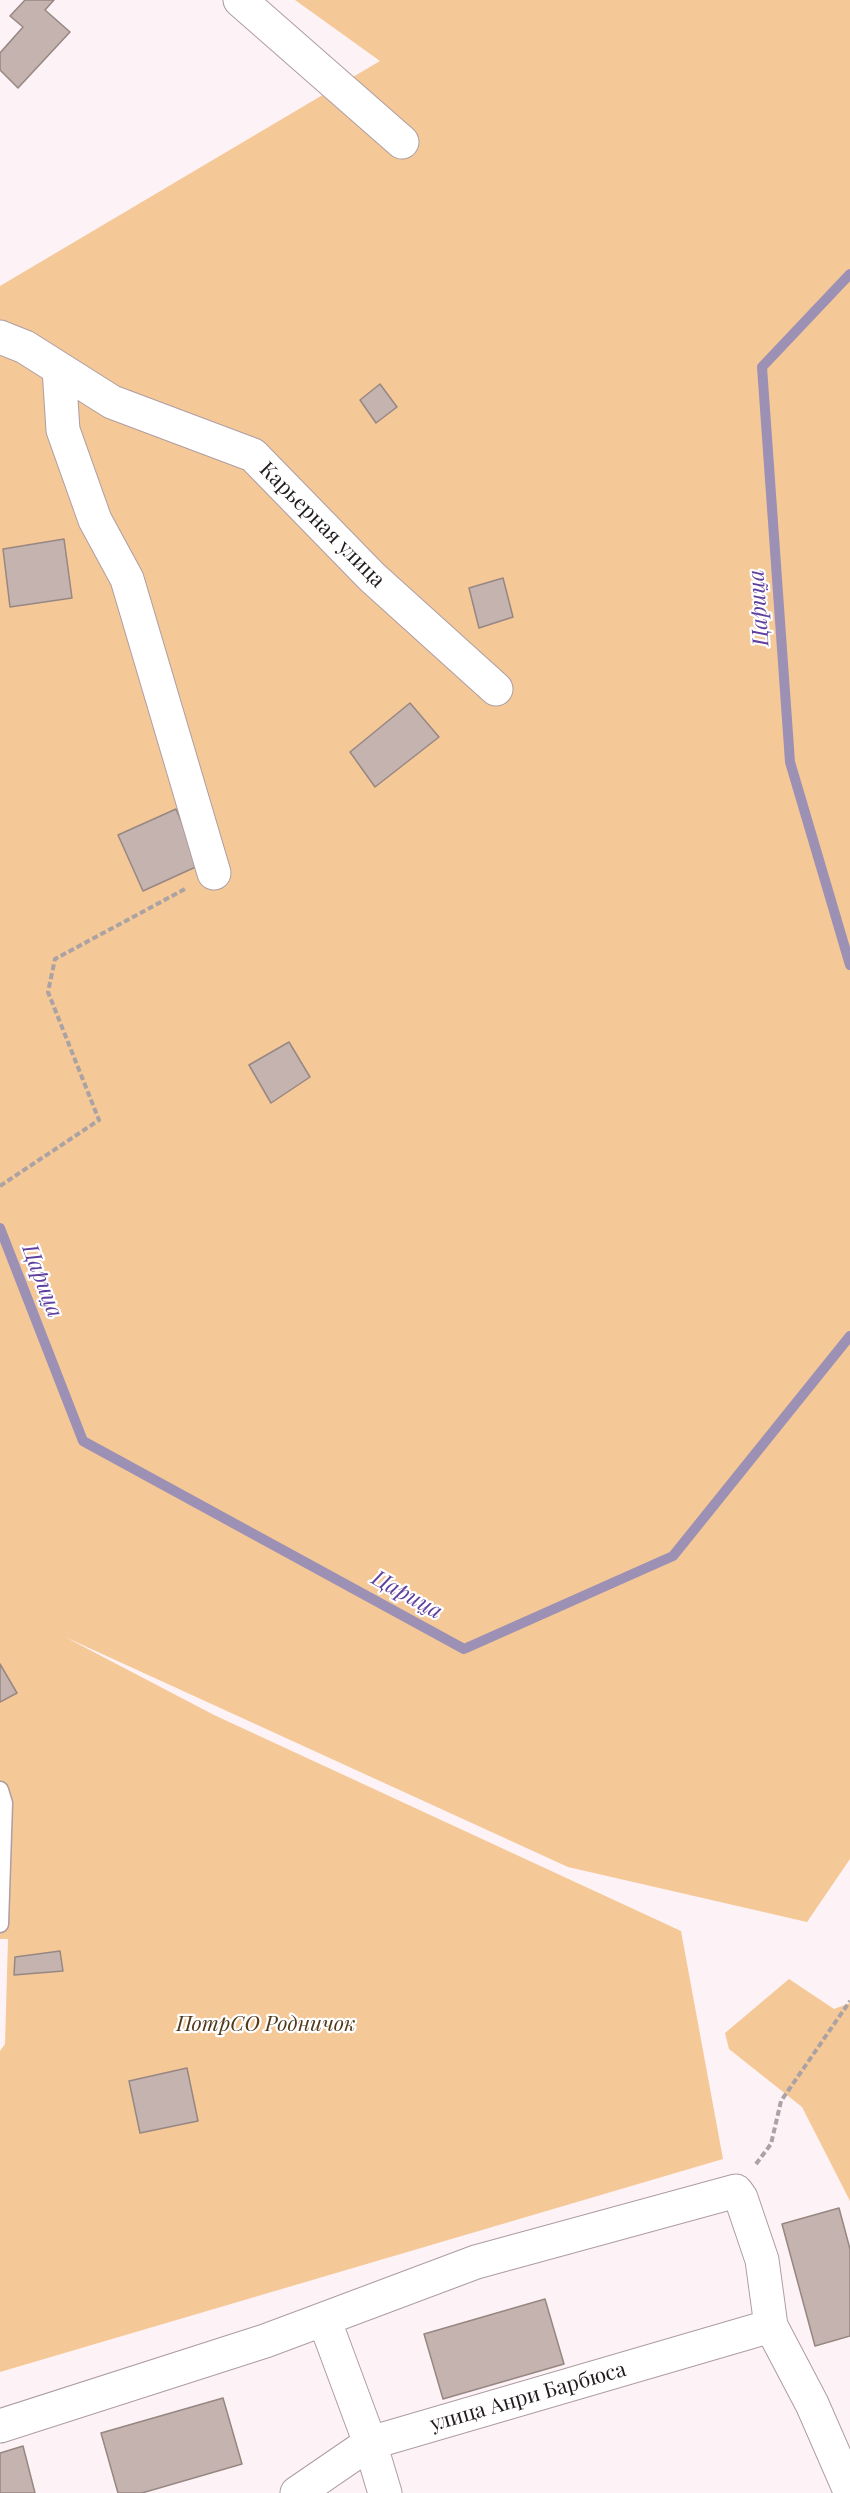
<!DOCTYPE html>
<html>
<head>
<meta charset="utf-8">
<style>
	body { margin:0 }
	canvas { display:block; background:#fdf2f5 }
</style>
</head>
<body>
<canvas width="850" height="2493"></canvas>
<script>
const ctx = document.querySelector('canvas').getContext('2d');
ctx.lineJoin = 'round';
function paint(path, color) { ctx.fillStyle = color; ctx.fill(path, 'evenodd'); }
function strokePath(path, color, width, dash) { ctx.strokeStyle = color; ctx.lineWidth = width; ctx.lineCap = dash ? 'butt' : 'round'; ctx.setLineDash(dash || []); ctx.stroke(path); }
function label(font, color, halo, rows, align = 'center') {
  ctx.font = font + ' "Playfair Display",serif'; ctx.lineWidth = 4.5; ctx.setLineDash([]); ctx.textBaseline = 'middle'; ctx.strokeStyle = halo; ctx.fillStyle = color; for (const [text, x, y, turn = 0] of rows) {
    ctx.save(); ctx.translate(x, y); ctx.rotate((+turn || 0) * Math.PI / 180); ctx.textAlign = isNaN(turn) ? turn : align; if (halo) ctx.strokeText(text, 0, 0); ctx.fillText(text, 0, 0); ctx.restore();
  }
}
const green = new Path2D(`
	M295,0H850V1859L807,1922L568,1867L65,1637L214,1715L681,1931L723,2159L0,2372V2051L5,2044L8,1939H0V286L380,61Z
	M789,1979L834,2009L850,2003V2201L802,2107L729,2049L725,2033Z`);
const stream = new Path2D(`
	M850,274L762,367L790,762L850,965
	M0,1228L83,1441L464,1649L673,1556L850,1336`);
const building = new Path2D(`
	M25,0H54L45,10L70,32L18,88L0,70V53L23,27L10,16Z
	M380,384L397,407L376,423L360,400Z
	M64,539L72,598L10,607L3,549Z
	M503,578L513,617L479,628L469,588Z
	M410,703L439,737L375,787L350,752Z
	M176,809L200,865L143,891L118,835Z
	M289,1042L310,1077L271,1103L249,1065Z
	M0,1664L17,1693L0,1702Z
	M60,1951L63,1971L14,1975L15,1957Z
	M187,2068L198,2121L140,2133L129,2081Z
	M839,2208L850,2249V2336L815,2346L782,2224Z
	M545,2299L564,2364L443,2399L424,2334Z
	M223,2398L242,2464L142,2493H118L101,2433Z
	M23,2446L35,2493H0V2453Z`);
const path = new Path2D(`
	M0,1186L99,1120L48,992L55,959L185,889
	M756,2164L771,2144L781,2101L850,2001`);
const service = new Path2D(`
	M0,1790L4,1803L0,1924`);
const minor = new Path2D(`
	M240,0L402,142
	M0,337L25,347L112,402L253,455L372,577L496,689
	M59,369L63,430L95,520L127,579L214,873
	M324,2319L476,2262L736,2191L741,2198L762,2260L771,2326L812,2404L850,2491
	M0,2426L265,2341L324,2319L370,2443L385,2493
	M297,2493L370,2443L771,2326`);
const streetNames = [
	["Карьерная улица",322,525,45],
	["улица Анри Барбюса",528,2397,-16]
];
const parkNames = [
	["ПотрСО Родничок",266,2024]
];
const waterNames = [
	["Царица",759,608,-94],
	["Царица",42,1281,69],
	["Царица",407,1595,29]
];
paint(green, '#f5c898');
strokePath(stream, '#9c91b5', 10);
paint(building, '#c4b3ae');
strokePath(building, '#978783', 1.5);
strokePath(service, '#ae9da1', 19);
strokePath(minor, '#ae9da1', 35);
strokePath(path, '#aba2a4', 4, [6, 3]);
strokePath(service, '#fff', 16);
strokePath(minor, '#fff', 33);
label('21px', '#211b1c', '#fff', streetNames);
label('italic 21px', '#533919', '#fff', parkNames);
label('italic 22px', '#5f409f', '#fff', waterNames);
</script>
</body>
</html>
